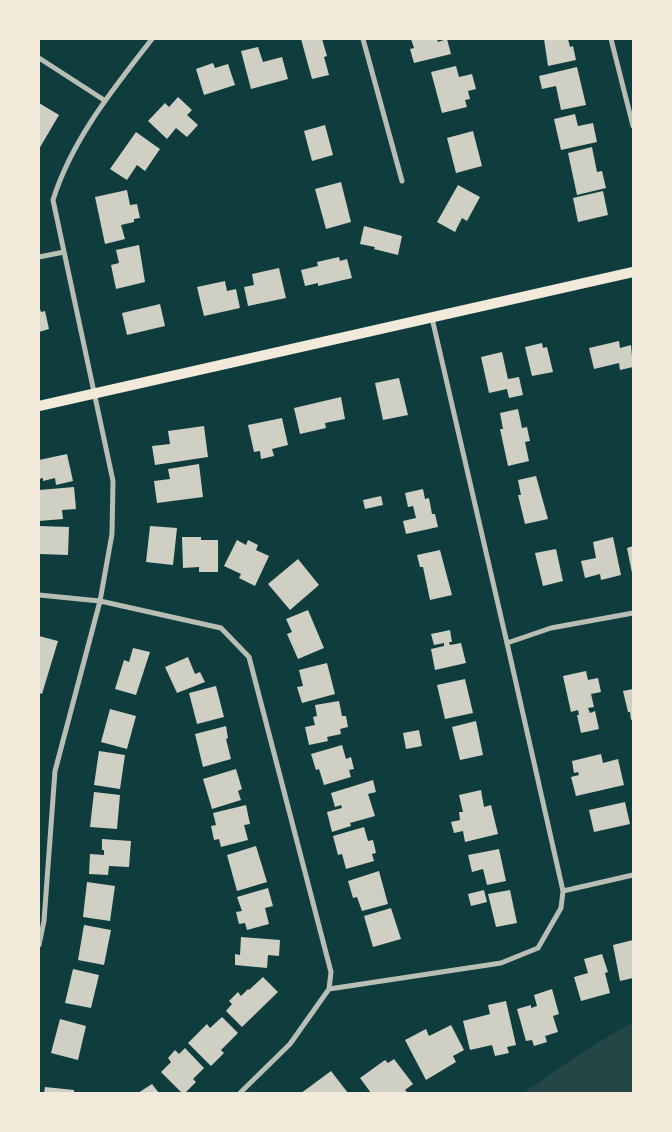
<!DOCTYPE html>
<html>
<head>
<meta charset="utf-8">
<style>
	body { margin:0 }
	#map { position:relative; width:672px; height:1132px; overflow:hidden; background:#0f3d3e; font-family:Commissioner,sans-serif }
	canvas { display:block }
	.frame { position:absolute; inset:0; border:40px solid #f1e9da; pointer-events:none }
</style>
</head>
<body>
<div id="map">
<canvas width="672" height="1132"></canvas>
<div class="frame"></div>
</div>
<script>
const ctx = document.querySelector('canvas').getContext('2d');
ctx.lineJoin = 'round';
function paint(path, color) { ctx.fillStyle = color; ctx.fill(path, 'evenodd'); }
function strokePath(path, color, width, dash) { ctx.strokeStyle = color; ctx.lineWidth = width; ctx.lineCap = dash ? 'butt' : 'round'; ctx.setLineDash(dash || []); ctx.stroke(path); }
const green = new Path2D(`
	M633,1022V1093H523L589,1048Z`);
const building = new Path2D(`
	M301,39H322L327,56L324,57L329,75L312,79Z
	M411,39H437L438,42L447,39L451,54L414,63L410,49L414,48Z
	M544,39H568L570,47L573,46L576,60L548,66Z
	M258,47L263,62L282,57L288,79L251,89L241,51Z
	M213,63L215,68L228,64L235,85L204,95L196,69Z
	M456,66L459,77L472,74L476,89L468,91L470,99L465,100L467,107L442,113L431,72Z
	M577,67L586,105L561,110L556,86L542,89L539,76Z
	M178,97L192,110L187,115L198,125L187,137L176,128L167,139L148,121L165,103L169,107Z
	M39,103L59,115L39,149Z
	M575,114L578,126L593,123L597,142L561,150L554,119Z
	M325,125L333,155L312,161L304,131Z
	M473,131L482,166L456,173L447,138Z
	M136,132L160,149L145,171L137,165L127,180L110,169Z
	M592,147L597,172L602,171L606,188L577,195L568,153Z
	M341,182L351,222L326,229L315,189Z
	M458,185L480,197L467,221L462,218L455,232L437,222Z
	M127,190L130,205L137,204L140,218L134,219V222L121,225L125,239L105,244L95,197Z
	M603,191L608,215L578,222L573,198Z
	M364,226L402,236L398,255L374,249L375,247L360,244Z
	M139,245L145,282L116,289L111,265L119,263L116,250Z
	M339,257L340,261L347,259L352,278L318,286V283L305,286L301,270L318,266L317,262Z
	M279,268L286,298L248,306L244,287L254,285L252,274Z
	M225,281L227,291L236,289L240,308L204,316L197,287Z
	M160,304L165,326L127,335L122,313Z
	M39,306L41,312L45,311L49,329L39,332Z
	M619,341L620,348L631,345L633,367L620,370L619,363L594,369L589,348Z
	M542,343L543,348L547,347L553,372L532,376L525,347Z
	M502,352L508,379L519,377L523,395L509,398L507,389L489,393L481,357Z
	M399,378L408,415L383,420L375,383Z
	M341,397L345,419L325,423L326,428L300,434L294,408Z
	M518,409L522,428L527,427L530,441L525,442L529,461L508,466L500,429H503L500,413Z
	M282,418L288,445L272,449L274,456L261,459L260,451L254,452L248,425Z
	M204,426L208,457L155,465L152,446L170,444L168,431Z
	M67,454L73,481L56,485L55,478L43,481V478L39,479V460Z
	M199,464L203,497L157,503L154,481L170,479L168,469Z
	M536,476L548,519L525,524L518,495H521L518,480Z
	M74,487L76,509L62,510L63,519L39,521V490Z
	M423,489L425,499L429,498L432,514H435L438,527L406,534L403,521L416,518L413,506L408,507L405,493Z
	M381,496L383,505L365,509L363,500Z
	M39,526L69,527L68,555L39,554Z
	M150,526L177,528L173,565L146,562Z
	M182,537H201V540H218V572H199V567L183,568Z
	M613,537L621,575L601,580L600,574L585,578L581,561L596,558L593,542Z
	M237,540L246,545L248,540L258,545L256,550L269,556L255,586L239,578L241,574L224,566Z
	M633,546V573H632L627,548Z
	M556,549L563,581L543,586L535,553Z
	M440,550L452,595L430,600L423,567H420L417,555Z
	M298,559L319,585L290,610L268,584Z
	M308,610L324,648L298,659L287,634L292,632L286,619Z
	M450,630L452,642H449L450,645L461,643L466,663L435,670L431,649L444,646V643L434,645L431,634Z
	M39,636L58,641L42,694L39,693Z
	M133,648L150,652L136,695L115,689L124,660L129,662Z
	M188,657L195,674L200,672L205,682L177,693L165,667Z
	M327,663L335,694L302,703L297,687L303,686L299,670Z
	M586,671L588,680L598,678L601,692L591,694L594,707L588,708L590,713L595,711L599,729L581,733L577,715H579L578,710L571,712L563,676Z
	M465,679L473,713L445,719L437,685Z
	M216,686L224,717L197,724L189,693Z
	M633,689V719L631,720L630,712H628L623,691Z
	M339,701L342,716H346L348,727L340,729L341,734L327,737L328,741L309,745L305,727L315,725L313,717L317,716L315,705Z
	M110,709L136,716L127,749L101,742Z
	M476,721L483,755L460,760L452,727Z
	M226,726L228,738L226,739L231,759L203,767L195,734Z
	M419,730L422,746L406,749L403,733Z
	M342,745L346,759L351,757L354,769L349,770L351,777L324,785L319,769L316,770L311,754Z
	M99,751L125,755L120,789L94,785Z
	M601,754L603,763L618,759L624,785L576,796L571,777L579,775L578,772L574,773L572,761Z
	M236,769L242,789L238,791L241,800L212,809L203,779Z
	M373,780L376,792L368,794L375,816L350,823L351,826L332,832L327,812L342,808L341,805L335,807L331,793Z
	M481,790L484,807L491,805L498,834L465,842L463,831L454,833L451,822L460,820L459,812H463L459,795Z
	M94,792L120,795L117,829L90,827Z
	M625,802L630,824L594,832L589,810Z
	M246,805L250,824L244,825L248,840L221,847L219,839L214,840L211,826L216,825L213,813Z
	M364,827L368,841L373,840L376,853L372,854L374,861L346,869L342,854L338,855L333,836Z
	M102,839L131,841L129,867L109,866L108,875L89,874L90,854L104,855V850H102Z
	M256,846L267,882L237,891L227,855Z
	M499,849L506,881L487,885L483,869L472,872L468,855Z
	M379,871L388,904L362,911L357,897L353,898L348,881Z
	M87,882L115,886L110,921L83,917Z
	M268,888L273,906L265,908L269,924L247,930L245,923L239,924L236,912L242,911L237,897Z
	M484,890L487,902L471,906L468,894Z
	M510,890L517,923L496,927L488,894Z
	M391,908L401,939L373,947L364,916Z
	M84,925L111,930L104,965L78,960Z
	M241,937L280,940L279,956L268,955L267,968L235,965V954L240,955Z
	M633,940V978L620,981L613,945Z
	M602,954L608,972L605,973L610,993L581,1001L574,977L588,973L584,959Z
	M73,969L99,975L91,1008L65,1003Z
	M263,977L278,992L242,1027L226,1011L232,1004L229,1001L238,992L241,996L248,989L249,990Z
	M552,989L559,1014L553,1016L558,1032L545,1036L547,1042L534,1046L532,1040L526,1041L517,1009L531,1005V1008L537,1006L534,995Z
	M506,1001L516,1045L507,1047L509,1053L495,1056L492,1045L470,1050L463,1021L490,1014L488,1005Z
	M222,1017L238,1033L221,1050L224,1053L211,1066L188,1043L207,1024L210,1028Z
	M60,1019L86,1026L78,1060L51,1053Z
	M451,1025L464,1050L453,1056L456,1062L426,1080L405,1040L426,1029L429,1036Z
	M185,1048L204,1068L193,1079L196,1082L185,1093H182L161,1072L171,1062L168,1058L175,1050L179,1054Z
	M394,1059L413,1084L405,1090L408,1093H371L360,1078L385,1060L388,1063Z
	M331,1071L348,1093H301L308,1088Z
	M152,1084L159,1093H138Z
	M45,1087L74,1090V1093H44Z`);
const minor = new Path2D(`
	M363,39L402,181
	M611,39L633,126
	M39,58L104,100
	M39,257L64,252
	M39,595L100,601L221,628L249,657L331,972L329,989L290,1044L240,1093
	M507,643L551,628L633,613
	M563,891L633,875
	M39,945L44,921L55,771L100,601L112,534L113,481L53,200C72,139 114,88 152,39
	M329,989L501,963L538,948L561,908L563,891L507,643L432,318`);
const secondary = new Path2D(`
	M39,406L633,272`);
paint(green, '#244646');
paint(building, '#cfcfc3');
strokePath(minor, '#b8beb3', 5);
strokePath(secondary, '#f1e9da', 10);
</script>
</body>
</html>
